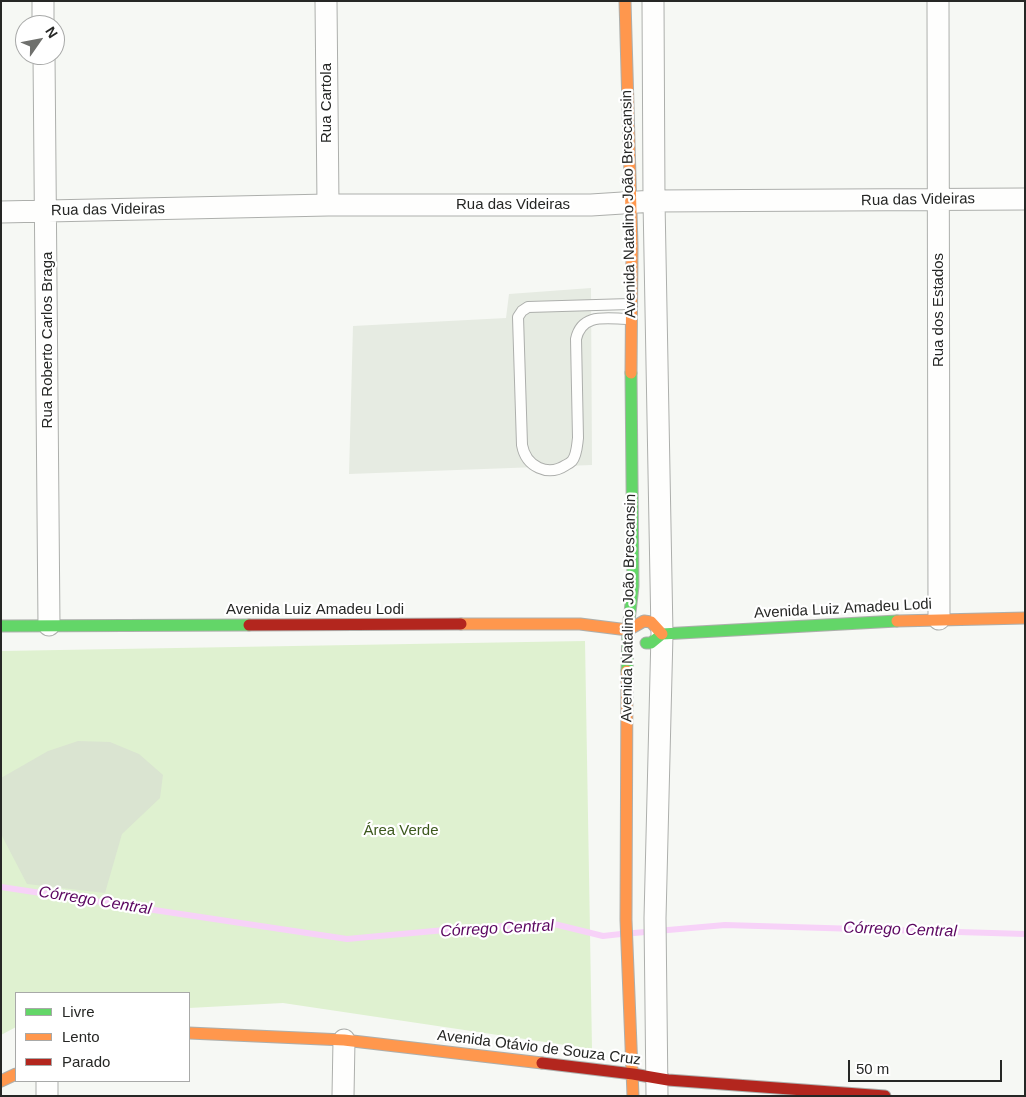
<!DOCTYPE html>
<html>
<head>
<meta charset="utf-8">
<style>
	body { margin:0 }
	#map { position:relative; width:1026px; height:1097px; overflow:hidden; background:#f6f8f4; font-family:Helvetica,sans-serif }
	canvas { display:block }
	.frame { position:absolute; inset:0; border:2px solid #262725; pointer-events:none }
	.legend { position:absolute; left:15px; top:992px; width:175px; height:90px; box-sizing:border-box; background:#fff; border:1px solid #a8a9a8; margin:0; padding:6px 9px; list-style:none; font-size:15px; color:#262725 }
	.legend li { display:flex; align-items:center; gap:10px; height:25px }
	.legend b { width:25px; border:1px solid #a8a9a8 }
	.north { position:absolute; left:15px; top:15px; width:50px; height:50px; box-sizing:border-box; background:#fff; border:1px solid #a8a9a8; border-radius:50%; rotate:57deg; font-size:14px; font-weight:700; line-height:20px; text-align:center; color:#262725 }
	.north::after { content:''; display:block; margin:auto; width:18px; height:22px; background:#6f706d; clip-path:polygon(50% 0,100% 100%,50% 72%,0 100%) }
	.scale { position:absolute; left:848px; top:1060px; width:154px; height:22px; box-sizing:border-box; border:2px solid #262725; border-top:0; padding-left:6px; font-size:15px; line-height:18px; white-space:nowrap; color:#262725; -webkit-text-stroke:4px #fff; paint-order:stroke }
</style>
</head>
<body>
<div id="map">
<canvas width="1026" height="1097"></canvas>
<div class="frame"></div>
<ul class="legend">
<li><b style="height:6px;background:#63d668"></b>Livre</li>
<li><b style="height:6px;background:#ff974d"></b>Lento</li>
<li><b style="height:6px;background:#b3261e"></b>Parado</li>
</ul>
<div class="north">N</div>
<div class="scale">50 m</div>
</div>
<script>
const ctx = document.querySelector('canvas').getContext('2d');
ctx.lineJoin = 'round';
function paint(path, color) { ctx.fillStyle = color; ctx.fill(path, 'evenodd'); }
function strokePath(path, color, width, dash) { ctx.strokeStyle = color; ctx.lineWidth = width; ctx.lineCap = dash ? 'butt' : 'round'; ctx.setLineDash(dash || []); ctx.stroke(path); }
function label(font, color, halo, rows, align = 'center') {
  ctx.font = font + ' Helvetica,sans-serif'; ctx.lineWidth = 4.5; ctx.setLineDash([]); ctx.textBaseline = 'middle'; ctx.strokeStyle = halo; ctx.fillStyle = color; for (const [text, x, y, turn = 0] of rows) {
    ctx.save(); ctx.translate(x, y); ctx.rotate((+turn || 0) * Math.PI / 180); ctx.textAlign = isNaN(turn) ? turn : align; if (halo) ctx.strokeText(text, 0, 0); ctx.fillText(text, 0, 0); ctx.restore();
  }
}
const built = new Path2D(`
	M591,288L592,465L349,474L353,326L506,318L509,294Z`);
const green = new Path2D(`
	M585,641L592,1049L283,1003L189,1008V993H16V1027L1,1035V651Z`);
const stream = new Path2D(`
	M1,887L347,939L445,930L550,923L603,936L621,934
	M634,933L725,925L1025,934`);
const building = new Path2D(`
	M78,741L110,742L139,754L163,775L160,798L122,834L105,893L27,884L1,834V778L48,751Z`);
const lane = new Path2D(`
	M629,319C608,319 582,312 576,339L578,438C577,445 577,455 572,461C571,462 568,464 566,465C548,477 526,467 522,445L518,317L522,311L528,307L630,304`);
const street = new Path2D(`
	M43,1V25
	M326,1L328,205
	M653,1L654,201L662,634L655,918L657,1096
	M938,1L939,619
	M44,55L49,625
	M1,212L328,205H591L654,201L1025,199
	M47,1081V1096
	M343,1096L344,1040`);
const fast = new Path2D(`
	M1,626L249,625
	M646,643H651L662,634L897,621
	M627,671L628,630L633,586L631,373`);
const slow = new Path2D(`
	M625,1L632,247L631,373
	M897,621L1025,618
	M461,624H580L628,630L644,621L651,622L662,634
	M627,671L626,920L633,1096
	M189,1033L344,1040L542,1063
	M1,1081L16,1074`);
const jam = new Path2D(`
	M249,625L461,624
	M542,1063L633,1074L668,1080L885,1096`);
const streetNames = [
	["Rua Cartola",327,103,-90],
	["Rua das Videiras",918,200,-1],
	["Avenida Natalino João Brescansin",629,204,-91],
	["Rua das Videiras",513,205],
	["Rua das Videiras",108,210,-1],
	["Rua dos Estados",939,310,-90],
	["Rua Roberto Carlos Braga",48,340,-90],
	["Avenida Natalino João Brescansin",629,608,-89],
	["Avenida Luiz Amadeu Lodi",843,609,-3],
	["Avenida Luiz Amadeu Lodi",315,610],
	["Avenida Otávio de Souza Cruz",539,1048,7]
];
const parkNames = [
	["Área Verde",401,831]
];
const waterNames = [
	["Córrego Central",95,901,9],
	["Córrego Central",497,929,-3],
	["Córrego Central",900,930,2]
];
paint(built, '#e6ebe2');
paint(green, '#dff1d0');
strokePath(stream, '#f7d2f8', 6);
paint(building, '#dae4d1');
strokePath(lane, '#adafac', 12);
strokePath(street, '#adafac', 23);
strokePath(fast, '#adafac', 13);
strokePath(slow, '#adafac', 13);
strokePath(jam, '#adafac', 13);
strokePath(lane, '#fefefd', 10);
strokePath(street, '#fefefd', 21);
strokePath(fast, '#63d668', 11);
strokePath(slow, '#ff974d', 11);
strokePath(jam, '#b3261e', 11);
label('15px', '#262725', '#fff', streetNames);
label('15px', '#3d591e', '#fff', parkNames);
label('italic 16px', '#5b0660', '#fff', waterNames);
</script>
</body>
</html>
